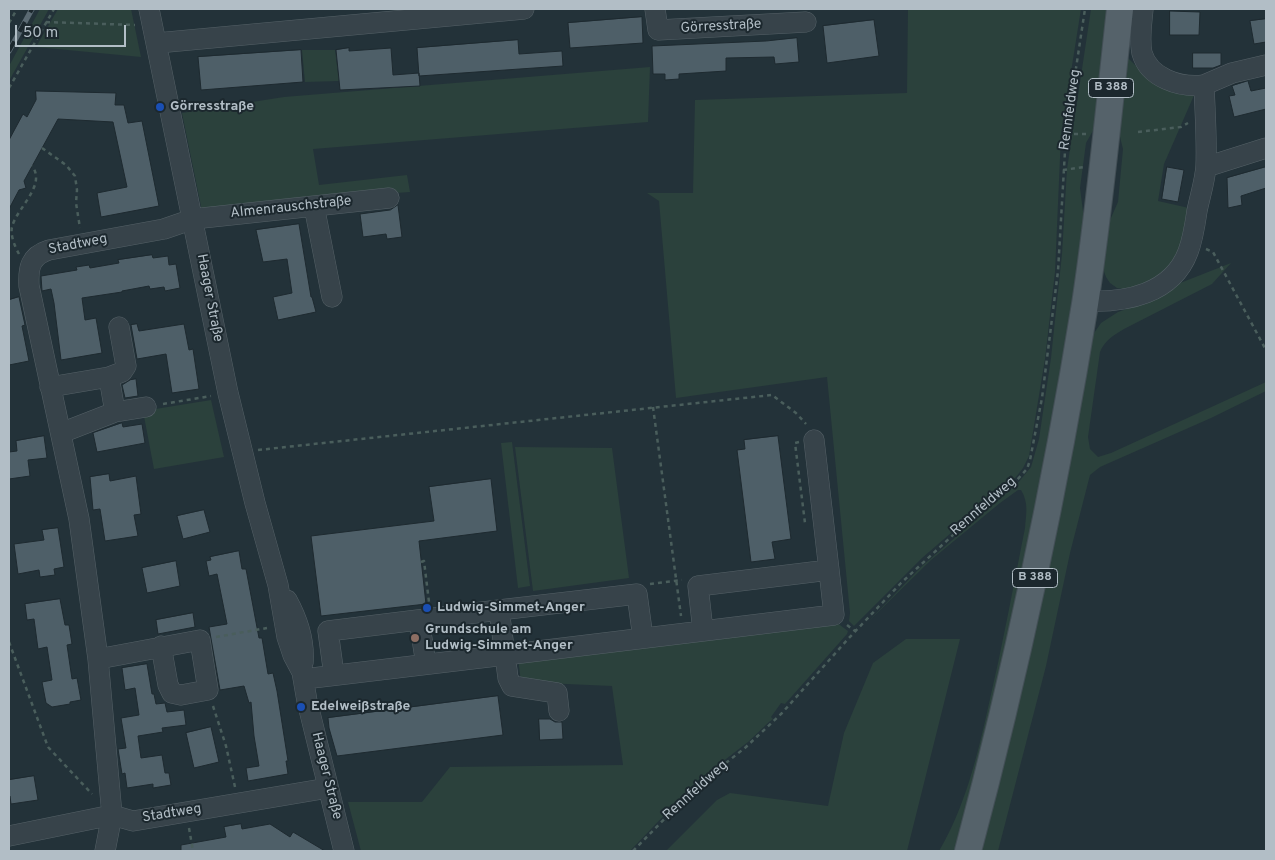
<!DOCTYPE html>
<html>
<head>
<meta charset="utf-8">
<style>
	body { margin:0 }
	#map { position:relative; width:1275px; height:860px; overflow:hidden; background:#233239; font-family:Overpass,sans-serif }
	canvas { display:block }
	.frame { position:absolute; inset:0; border:10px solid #b2bec6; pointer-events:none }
	.scale { position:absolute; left:15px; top:25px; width:111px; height:22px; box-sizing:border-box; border:2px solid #b2bec6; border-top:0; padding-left:6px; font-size:15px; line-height:18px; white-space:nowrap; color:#b2bec6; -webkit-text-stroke:4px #1c282e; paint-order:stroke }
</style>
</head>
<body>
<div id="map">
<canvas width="1275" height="860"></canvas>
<div class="frame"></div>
<div class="scale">50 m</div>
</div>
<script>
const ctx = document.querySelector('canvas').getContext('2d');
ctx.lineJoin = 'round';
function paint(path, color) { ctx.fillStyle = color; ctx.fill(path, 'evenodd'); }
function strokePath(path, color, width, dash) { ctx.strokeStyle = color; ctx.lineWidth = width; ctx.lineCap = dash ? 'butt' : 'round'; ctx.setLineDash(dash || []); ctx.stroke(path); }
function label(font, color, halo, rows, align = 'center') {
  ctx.font = font + ' Overpass,sans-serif'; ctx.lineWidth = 4; ctx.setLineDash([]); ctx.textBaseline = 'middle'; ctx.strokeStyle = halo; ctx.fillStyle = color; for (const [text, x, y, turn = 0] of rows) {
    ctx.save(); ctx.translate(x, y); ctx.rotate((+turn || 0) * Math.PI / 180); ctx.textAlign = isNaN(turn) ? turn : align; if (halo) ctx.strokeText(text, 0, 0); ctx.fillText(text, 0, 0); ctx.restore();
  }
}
const green = new Path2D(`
	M40,9H49L9,81V66Z
	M58,9H131L141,57L36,47Z
	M908,9H1081L1061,135L1055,272L1045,359L1029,456L1023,468L1016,477L922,558L854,626L849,621L850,613L827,377L676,398L659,201L647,193H693L695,100L907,93Z
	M1091,9H1109L1095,127L1086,143L1080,188L1084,219L1065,353L1039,513L958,851H939C965,807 977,757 988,708C1002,648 1013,588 1025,528C1026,514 1029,503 1021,490H1018L1000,503L931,560L867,623L921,567L1017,484L1031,467L1039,439L1051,358L1062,254L1067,169Z
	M302,50H335L339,81L305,82Z
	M1127,57L1150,80L1195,93L1164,164L1158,201L1189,208L1187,229L1177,257L1161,276L1127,290L1117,288L1110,283L1106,277L1102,266L1107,227L1118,202L1123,149L1118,129Z
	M650,67L648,122L313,149L319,185L407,175L410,192L294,200L202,211L182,113L284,97Z
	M1231,263L1212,284L1124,329C1114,335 1105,340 1100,352L1088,437L1090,449L1098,457L1111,453L1266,382V391L1211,418L1100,467L1090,475L1070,553L1046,666L998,851H977L1090,339L1101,323L1118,312L1135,306L1170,287Z
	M211,400L224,457L154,469L143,411Z
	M512,442L530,586L518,588L501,443Z
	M515,447L612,448L629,578L533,591Z
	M836,622L848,631L847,634L785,704L781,703L771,717L773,719L769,722L748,742L695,783L630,851H361L348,802H422L450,767L623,765L612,686L521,682L518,658Z
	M906,639H960L907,851H666L717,800L730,793L828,806L844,733L873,663Z`);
const building = new Path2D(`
	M1170,11L1200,12L1199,35H1170Z
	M642,17L643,43L570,48L568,23Z
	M1266,19V42L1254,44L1250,21Z
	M874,20L879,56L827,63L823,26Z
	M797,38L799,62L775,64L774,57L726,58V71L679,74V79L665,80V74H653L652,46L766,41Z
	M518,40L519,54L562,51L563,66L419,76L417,48Z
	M349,48V51L391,48L393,75L419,73L420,86L340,90L336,50Z
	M301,50L303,82L201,90L198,57Z
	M1193,53H1221V65L1213,68H1193Z
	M1248,81L1251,91L1266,88V109L1234,117L1229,96L1235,95L1232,86Z
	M36,91L116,93L115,105H124L128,123L142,121L159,206L101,217L97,193L127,187L113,122L58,119L24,181L26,188L19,190L9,209V140L23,114L27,117L36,100Z
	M1167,167L1184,170L1178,202L1162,199Z
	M1266,167V188L1241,196L1242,205L1228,208L1227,178Z
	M398,205L402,237L387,239L386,234L363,237L360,214L390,210Z
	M299,224L311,297H312L316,312L278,320L273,297L292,293L287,259L263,262L256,230Z
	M152,255L153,258L168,256L169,265L176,264L180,288L165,291L164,287L150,289L149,286L122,291V292L82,298L85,320L96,318L102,353L61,360L54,303L51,289L42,291L41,276L77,270L76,267L89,265L90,268L119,263L118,260Z
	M19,297L25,325L22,326L29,361L9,365V300Z
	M137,324L139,331L184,324L189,350L193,349L199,389L172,393L166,354L137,359L131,325Z
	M136,379L138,396L125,398L122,385L130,380Z
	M122,423L123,427L142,424L145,443L97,452L93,433Z
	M44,436L47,458L28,460L30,476L9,479V452L17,451L16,441Z
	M778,436L791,539L772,542L775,559L751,562L737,450L745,449L744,440Z
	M109,474L110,481L136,476L141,514L134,515L138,536L105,541L100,509L93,510L90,477Z
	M491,479L497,531L419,541L426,604L321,616L311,536L434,521L429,487Z
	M204,510L210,532L183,539L177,516Z
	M58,528L64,567L54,569L55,575L40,577L39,570L18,574L14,544L44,540L42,530Z
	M239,551L242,569H246L259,638H262L268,674L273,673L277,691L288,761H286L288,774L248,781L246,768L259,766L254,736L251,702L249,703L244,686L220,690L209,627L227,624L217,574L209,576L206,561L211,560L210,557Z
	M176,561L180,586L147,593L142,568Z
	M60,599L65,625H69L72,644L67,645L72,679L77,678L81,700L70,702V704L52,707L46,703L42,682L52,680L47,647L38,649L34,619L27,620L25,604Z
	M193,613L195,627L158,634L156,620Z
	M147,664L152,694H154L156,704L165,703L167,712L184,710L186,725L162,728L163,732L138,736L141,758L162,755L165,773H169L171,785L153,788V784L127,788L125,773L122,774L118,749L126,748L121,718L139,715L135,688L125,690L122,668Z
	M498,696L503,735L337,756L329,728L328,718Z
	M539,719H550L555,722H562L563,739L540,740Z
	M211,727L219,762L194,768L186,733Z
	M34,776L38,800L11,804L10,796L9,797V780Z
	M241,824L242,829L270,824L290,837L293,832L325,851H181V845L226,837L224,827Z`);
const path = new Path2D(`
	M46,22L135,25
	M9,23L17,9
	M9,88L54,9
	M1138,132L1181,127L1188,123
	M1066,134H1086
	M42,148L66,165L75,176L77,190L76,203L80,228
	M1063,170L1084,167
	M1206,249L1213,252L1266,350
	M19,254C15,247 10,235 12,227C16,209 47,185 32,166
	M163,404L211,396
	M653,407L681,616
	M799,442L795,443L805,523
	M258,450L772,395L796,413L806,424
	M421,562L424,561L429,602
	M650,584L682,580
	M847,625L855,631
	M216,637L267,628
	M9,642L48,747L92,794
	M213,706L226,746L235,787
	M189,828L193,851
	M633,851L697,786L746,747L782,713L848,639L901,583L965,524L1015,482L1027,469L1030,460L1042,398L1058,271L1066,134L1085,9`);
const minor = new Path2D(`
	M149,9L228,393L255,503L278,585L287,637L293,655L302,672L307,701L344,851
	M655,9L658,30L806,22
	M157,43L524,9
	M1204,85L1232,73L1266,65
	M1206,167L1266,148
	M314,206L332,297
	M1085,301C1126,303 1172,294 1188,252C1193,239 1195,225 1197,211C1200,196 1205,181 1206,166C1207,139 1205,112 1204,85C1180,88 1149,78 1142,53C1139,39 1142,22 1143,9
	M109,377L122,372L126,366L119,327
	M50,387L109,377L115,412L61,433
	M115,412L146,407
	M814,440L829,570
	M829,570L834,615L703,631L698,586Z
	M287,600C298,620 305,640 303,663
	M499,610L637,594L643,638
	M419,620L426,664
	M98,659L200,640L208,690L181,695L172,693L168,685L161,646
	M304,679L505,655L499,610L328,631L334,675
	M559,711L557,693L512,686L508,678L505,655L703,631
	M112,815L133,821L328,788
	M9,836L112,815
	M105,851L112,815L98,659L79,519L29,286C28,268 30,256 49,250L164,229L193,219L389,198`);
const major = new Path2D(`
	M968,851C1016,671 1055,489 1085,304C1100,206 1109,107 1120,9`);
const rail = new Path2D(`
	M9,51L32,9`);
const markers = [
	[160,107,5,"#1a4fb4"],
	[427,608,5,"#1a4fb4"],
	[415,638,5,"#8d6e63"],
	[301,707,5,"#1a4fb4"]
];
const shields = [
	[1111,88,45],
	[1035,578,45]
];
const shieldNames = [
	["B 388",1111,88],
	["B 388",1035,578]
];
const streetNames = [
	["Görresstraße",721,27,-3],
	["Rennfeldweg",1071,110,-82],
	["Almenrauschstraße",291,208,-6],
	["Stadtweg",78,245,-11],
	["Haager Straße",209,298,79],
	["Rennfeldweg",984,507,-41],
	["Haager Straße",326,776,76],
	["Rennfeldweg",696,791,-42],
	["Stadtweg",172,814,-9]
];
const poiNames = [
	["Görresstraße",170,107],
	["Ludwig-Simmet-Anger",437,608],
	["Grundschule am",425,630],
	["Ludwig-Simmet-Anger",425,646],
	["Edelweißstraße",311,707]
];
paint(green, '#2b413c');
paint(building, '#4e5f68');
strokePath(building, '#1e2a30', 1);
strokePath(minor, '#556167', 21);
strokePath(major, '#434f56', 28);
strokePath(path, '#4a5e5c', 2.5, [4, 4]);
strokePath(minor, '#37434a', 20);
strokePath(major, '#55626a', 26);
strokePath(rail, '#5b6a73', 5.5);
strokePath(rail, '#1c282e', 4, [11]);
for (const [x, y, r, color] of markers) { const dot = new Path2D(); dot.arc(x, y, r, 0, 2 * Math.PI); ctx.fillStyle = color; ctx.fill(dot); strokePath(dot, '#1c282e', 2); }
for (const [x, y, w] of shields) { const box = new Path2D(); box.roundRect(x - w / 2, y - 9.5, w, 19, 4); ctx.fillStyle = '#1c282e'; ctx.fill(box); strokePath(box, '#b2bec6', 1); }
label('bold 12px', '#b2bec6', null, shieldNames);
label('14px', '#b2bec6', '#1c282e', streetNames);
label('bold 14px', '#b2bec6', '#1c282e', poiNames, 'left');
</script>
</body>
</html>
